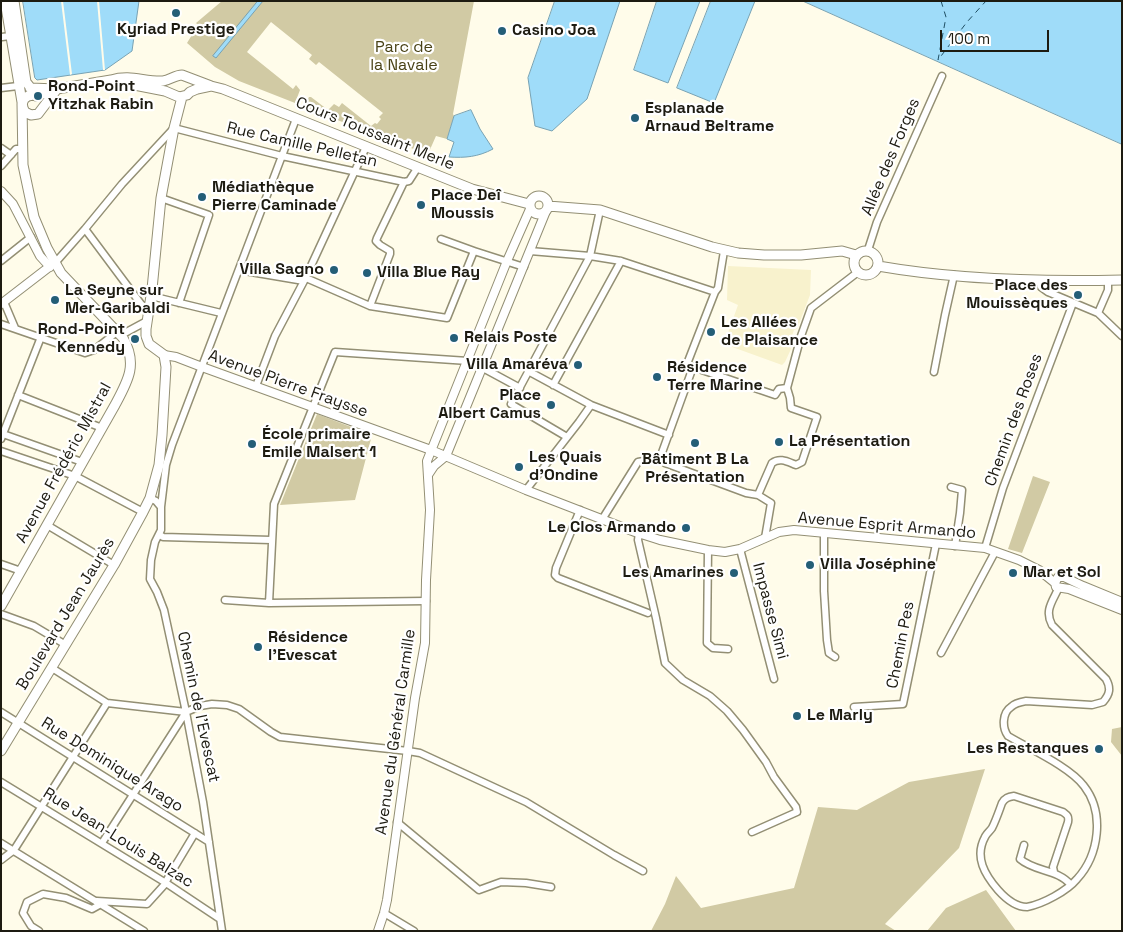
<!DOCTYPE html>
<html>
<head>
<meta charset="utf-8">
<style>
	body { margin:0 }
	#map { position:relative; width:1123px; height:932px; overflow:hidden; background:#fffcea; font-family:"Space Grotesk",sans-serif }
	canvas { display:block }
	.frame { position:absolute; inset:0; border:2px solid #1d1b11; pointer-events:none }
	.scale { position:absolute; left:940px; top:30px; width:109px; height:22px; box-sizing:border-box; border:2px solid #1d1b11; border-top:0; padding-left:6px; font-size:15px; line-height:18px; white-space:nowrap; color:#1d1b11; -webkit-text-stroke:4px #fff; paint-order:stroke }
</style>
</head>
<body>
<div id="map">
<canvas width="1123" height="932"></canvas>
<div class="frame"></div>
<div class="scale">100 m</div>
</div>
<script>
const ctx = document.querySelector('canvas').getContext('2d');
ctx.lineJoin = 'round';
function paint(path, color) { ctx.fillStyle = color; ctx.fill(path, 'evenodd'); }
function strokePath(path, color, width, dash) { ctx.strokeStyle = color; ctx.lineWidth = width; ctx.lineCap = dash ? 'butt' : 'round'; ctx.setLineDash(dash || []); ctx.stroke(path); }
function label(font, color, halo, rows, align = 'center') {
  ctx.font = font + ' "Space Grotesk",sans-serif'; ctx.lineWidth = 4.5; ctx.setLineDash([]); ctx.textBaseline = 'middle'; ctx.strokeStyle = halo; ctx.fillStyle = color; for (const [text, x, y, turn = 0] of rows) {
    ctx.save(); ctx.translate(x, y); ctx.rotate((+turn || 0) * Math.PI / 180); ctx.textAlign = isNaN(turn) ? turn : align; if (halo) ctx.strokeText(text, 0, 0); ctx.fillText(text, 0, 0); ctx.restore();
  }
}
const built = new Path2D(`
	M728,266L811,270L810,295L797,329L794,330L792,336L789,343L791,349L785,362L782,365L724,344L738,305L727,300Z`);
const green = new Path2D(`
	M222,1H474L453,114L454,116L447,139L436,136L428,154L391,141L304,107L309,97H311L328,110L334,104L339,107L342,103L371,126L375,123L377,124L381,119L379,117L383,113L319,62L316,65L309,59L312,55L271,22L247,52L293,89L296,85L300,90L295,103L239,81L215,67L187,43L198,25L196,23Z
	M317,414L372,435L355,500L280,505Z
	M1033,476L1050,482L1022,553L1008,549Z
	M1122,727V756L1111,742L1112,729Z
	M985,769L959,848L885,924L896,931H651L665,904L676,876L701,908L794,888L818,807L857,810L909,782Z
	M986,890L1016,931H927L946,908Z`);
const water = new Path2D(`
	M23,1H139L132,51L105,70L37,80L35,78Z
	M258,1H263L216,58L213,56Z
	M555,1H620L587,99L552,131L535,126L528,78Z
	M657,1H700L668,83L634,70Z
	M711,1H755L714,103L677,88Z
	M803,1H1122V144Z
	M471,110L480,129L493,149C478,157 465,158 449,157L454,142L447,139L454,116Z`);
const pier = new Path2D(`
	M61,1H63L72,74L70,75Z
	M97,1H99L105,70H103Z`);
const ferry = new Path2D(`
	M941,1L946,17L938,60L967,22L986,1`);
const minor = new Path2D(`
	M2,37L10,36
	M1,88L18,86
	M1,148L11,155
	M1,166L16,149H23
	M161,198L209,215L179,303
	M85,229L141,304L149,311
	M441,239L474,251L524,267
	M868,250L877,222L942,76
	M530,251L590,256L621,261L715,292
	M1,261L31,237
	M55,263L85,229L122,184L174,128L282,156L404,182L409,181L418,167
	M239,270L304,281
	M306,278L370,306L447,318L474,251
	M1039,280L1041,287L1048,292L1098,313L1122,336
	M151,296L221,313
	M4,302L15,328
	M370,306L390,254V251L380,245L376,241L377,238L404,182
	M1098,313L1108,290V280
	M1,324L85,353L94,350L117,332
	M121,335L147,321
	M693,367L687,364L715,292L718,288L724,251
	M483,368L520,388
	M528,371L591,405L669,435
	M934,372L945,315L954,275
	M553,385L621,261
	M256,386L275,336L304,281L366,147
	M787,388L779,389L775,395L693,367L660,458L665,463L746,493L758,495L772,463C780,457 788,462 796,465L802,462L817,417L791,408L790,398L787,388L801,336L811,308L858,272
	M18,395L102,428
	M3,434L82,462
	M567,437L511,404L590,256L600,210
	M1,439L41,337
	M1,451L75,476L143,512
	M951,487L962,490L960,513L955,546
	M526,490L579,422L591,405
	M758,495L771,503L765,538
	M150,498L156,501L161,507V530L155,542L151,560L150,579L157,592L164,610L186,712L203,802L222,931
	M161,507L166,465L172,445L296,119
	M580,510L556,568L555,575L558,578L648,613
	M603,518L638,462L660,458
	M47,525L114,565
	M639,533L638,540L656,618L665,663L683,680L710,696L727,711L743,730L766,762L774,777L796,807L797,812L752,832
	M824,533V591L827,640L829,653L835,657
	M160,535L163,537L271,540
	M985,548L1003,488L1073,303
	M740,549L774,679
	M708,550L707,643L713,648L728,649
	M1,564L21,571
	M225,600L269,603L426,601
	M269,603L274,504L335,352L468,361
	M1,614L34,626L66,645
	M941,653L995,552
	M52,668L107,703L186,712L200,706L212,704L227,705L239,709L271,732L280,737L408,751L420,753L526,802L614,855L643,871
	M854,707L903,704L936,544
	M1,712L209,842
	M1,782L166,883L220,919
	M397,822L479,890L501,882L526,883L551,887
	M1,843L144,931
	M102,843L186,712
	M1024,845L1020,859C1035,872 1058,869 1071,885
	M1,860L14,850L107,703
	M1054,872L1053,867L1068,822C1069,816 1067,815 1063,812L1014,796C1008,797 1005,798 1002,803C999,811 996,820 992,828C990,831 986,834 985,837C974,857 985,875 998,890C1006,899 1015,907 1027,907C1043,904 1067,891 1077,879C1099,855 1105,813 1084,786C1070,767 1030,749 1008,736C1002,728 1002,713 1011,707C1015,703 1020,702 1026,701L1092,705L1103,702C1110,694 1111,688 1106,679L1052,625C1044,610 1053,601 1059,587
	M165,883L195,833
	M97,901L147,904L166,883
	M384,913L414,931
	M39,931L31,926L23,913L27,902L43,894L66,898L92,909L101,904`);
const tertiary = new Path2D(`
	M1,191L13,204L40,256L50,267
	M1,304L53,264
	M164,355L176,357L202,367L431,450L526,490L635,532L660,540L708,550L725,552L740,549L779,532L794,530L985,548L1019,560L1039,570L1055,583L1056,587L1069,589L1122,610
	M428,475L434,466L446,456L546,211
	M1055,583L1058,577H1064L1083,586L1122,602
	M378,931L384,913L387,900L415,698L425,643L426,580L430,510L427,461L507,261L530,209`);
const secondary = new Path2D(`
	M5,1L23,108L25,112L31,115L38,114L57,89
	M14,1L26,82L34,92
	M119,82L165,91L179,97L187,95L190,92L197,89L211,86
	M30,88L57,89L111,80C131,74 144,82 163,81C170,80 175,75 182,75L211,86L223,89L472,189L529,204
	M530 205a9 9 0 1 1 18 0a9 9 0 1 1-18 0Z
	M548,206L600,210L712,247L738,253L764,255H801L842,251L856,255
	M854 263a12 12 0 1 1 24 0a12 12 0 1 1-24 0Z
	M878,266C958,280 1041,282 1122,280
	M1,606L115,405C128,381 138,364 123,338L61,273L47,248L34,217L23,165L22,104L24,99L28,96L33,95L36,96L57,89
	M1,751L114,565L143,512L150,498L159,465L162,435L166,367L164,355L149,344L146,336V329L152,289L161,198L174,128L182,97`);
const markers = [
	[176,13,5,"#245e77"],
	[502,31,5,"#245e77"],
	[38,96,5,"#245e77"],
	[635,118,5,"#245e77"],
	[202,197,5,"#245e77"],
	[421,205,5,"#245e77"],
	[334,270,5,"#245e77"],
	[367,273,5,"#245e77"],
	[1078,295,5,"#245e77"],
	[55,300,5,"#245e77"],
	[711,332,5,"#245e77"],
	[454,338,5,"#245e77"],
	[135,339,5,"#245e77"],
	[578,365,5,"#245e77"],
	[657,377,5,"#245e77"],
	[551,405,5,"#245e77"],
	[779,442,5,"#245e77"],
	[695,443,5,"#245e77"],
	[252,444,5,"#245e77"],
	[519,467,5,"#245e77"],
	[686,528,5,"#245e77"],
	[810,565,5,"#245e77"],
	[734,573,5,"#245e77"],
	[1013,573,5,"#245e77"],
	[258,647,5,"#245e77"],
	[797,716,5,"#245e77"],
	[1099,749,5,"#245e77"]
];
const poiNames = [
	["Kyriad Prestige",176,30,"center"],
	["Casino Joa",512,31],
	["Rond-Point",48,87],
	["Yitzhak Rabin",48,105],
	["Esplanade",645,109],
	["Arnaud Beltrame",645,127],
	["Médiathèque",212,188],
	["Pierre Caminade",212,206],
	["Place Deî",431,196],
	["Moussis",431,214],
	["Villa Sagno",324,270,"right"],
	["Villa Blue Ray",377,273],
	["Place des",1068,286,"right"],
	["Mouissèques",1068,304,"right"],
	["La Seyne sur",65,291],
	["Mer-Garibaldi",65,309],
	["Les Allées",721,323],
	["de Plaisance",721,341],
	["Rond-Point",125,330,"right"],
	["Kennedy",125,348,"right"],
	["Relais Poste",464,338],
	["Villa Amaréva",568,365,"right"],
	["Résidence",667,368],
	["Terre Marine",667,386],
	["Place",541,396,"right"],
	["Albert Camus",541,414,"right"],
	["École primaire",262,435],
	["Emile Malsert 1",262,453],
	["La Présentation",789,442],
	["Les Quais",529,458],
	["d'Ondine",529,476],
	["Bâtiment B La",695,460,"center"],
	["Présentation",695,478,"center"],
	["Le Clos Armando",676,528,"right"],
	["Villa Joséphine",820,565],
	["Les Amarines",724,573,"right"],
	["Mar et Sol",1023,573],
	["Résidence",268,638],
	["l'Evescat",268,656],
	["Le Marly",807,716],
	["Les Restanques",1089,749,"right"]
];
const parkNames = [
	["Parc de",404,48],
	["la Navale",404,66]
];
const streetNames = [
	["Cours Toussaint Merle",375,134,22],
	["Rue Camille Pelletan",302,145,13],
	["Allée des Forges",891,157,-67],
	["Avenue Pierre Fraysse",288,384,20],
	["Chemin des Roses",1014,420,-70],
	["Avenue Frédéric Mistral",64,463,-61],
	["Avenue Esprit Armando",887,526,5],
	["Impasse Simi",770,611,75],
	["Boulevard Jean Jaurès",66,614,-59],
	["Chemin Pes",901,645,-79],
	["Chemin de l'Evescat",198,707,78],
	["Avenue du Général Carmille",396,732,-82],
	["Rue Dominique Arago",112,765,32],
	["Rue Jean-Louis Balzac",118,838,32]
];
paint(built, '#f8f2cd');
paint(green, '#d1caa4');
paint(water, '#9fdcf9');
strokePath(water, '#78a2b3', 1);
paint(pier, '#fffcea');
strokePath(ferry, '#1f4f64', 1, [6, 5]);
strokePath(minor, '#938f74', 9);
strokePath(tertiary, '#938f74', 10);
strokePath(secondary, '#938f74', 11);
strokePath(minor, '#fff', 6);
strokePath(tertiary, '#fff', 8);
strokePath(secondary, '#fff', 9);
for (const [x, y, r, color] of markers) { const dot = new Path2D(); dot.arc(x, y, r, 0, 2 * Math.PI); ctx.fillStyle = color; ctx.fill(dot); strokePath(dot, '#fff', 2); }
label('bold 16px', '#1d1b11', '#fff', poiNames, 'left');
label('16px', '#494216', '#fff', parkNames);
label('16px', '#1d1b11', '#fff', streetNames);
</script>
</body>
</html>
